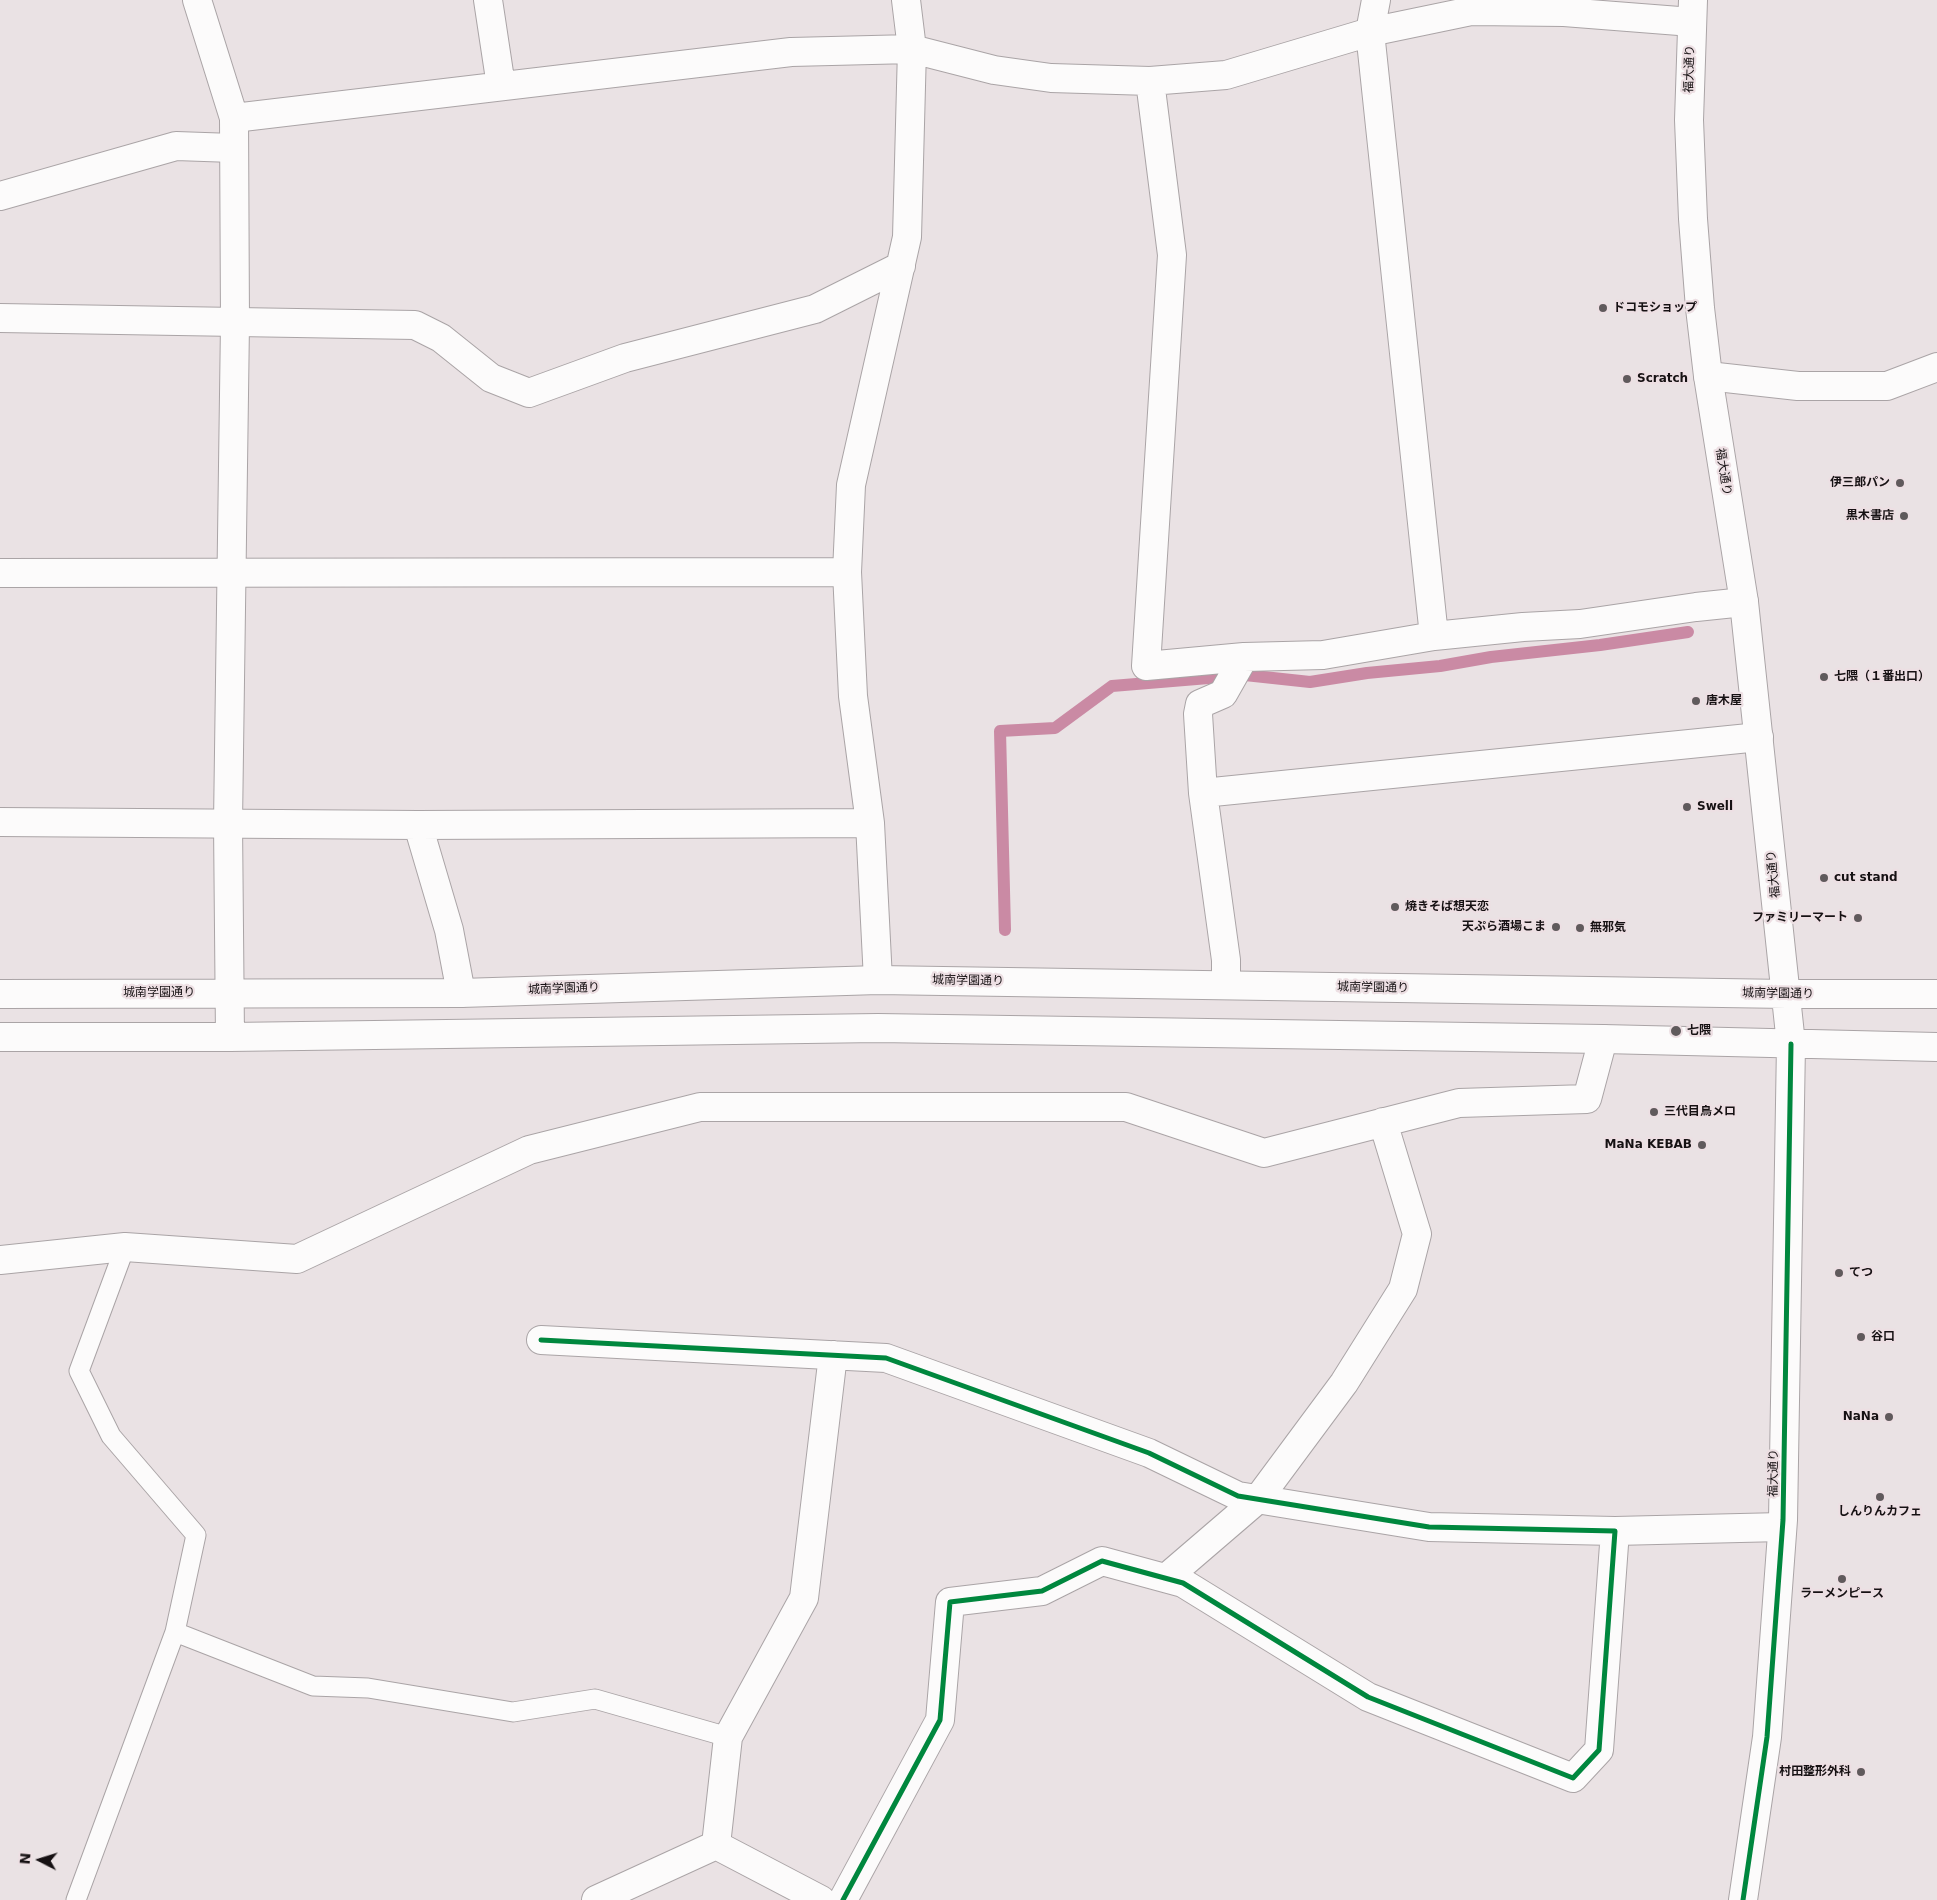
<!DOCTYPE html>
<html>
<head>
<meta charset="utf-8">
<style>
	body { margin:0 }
	#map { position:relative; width:1937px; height:1900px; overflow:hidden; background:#eae2e4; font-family:"DejaVu Sans",sans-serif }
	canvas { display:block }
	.north { position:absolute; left:15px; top:1835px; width:50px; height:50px; -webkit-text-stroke:4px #eddfe3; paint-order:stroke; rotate:275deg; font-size:14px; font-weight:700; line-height:20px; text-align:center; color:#161113 }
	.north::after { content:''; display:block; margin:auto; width:18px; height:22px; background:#161113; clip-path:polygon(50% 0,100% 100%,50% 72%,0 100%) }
</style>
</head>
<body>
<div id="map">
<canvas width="1937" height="1900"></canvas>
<div class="north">N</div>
</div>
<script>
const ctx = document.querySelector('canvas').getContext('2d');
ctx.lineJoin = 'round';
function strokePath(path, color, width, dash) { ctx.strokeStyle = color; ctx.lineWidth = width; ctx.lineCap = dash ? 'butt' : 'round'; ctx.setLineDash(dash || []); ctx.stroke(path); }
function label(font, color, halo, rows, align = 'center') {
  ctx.font = font + ' "DejaVu Sans","Noto Sans JP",sans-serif'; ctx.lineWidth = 4.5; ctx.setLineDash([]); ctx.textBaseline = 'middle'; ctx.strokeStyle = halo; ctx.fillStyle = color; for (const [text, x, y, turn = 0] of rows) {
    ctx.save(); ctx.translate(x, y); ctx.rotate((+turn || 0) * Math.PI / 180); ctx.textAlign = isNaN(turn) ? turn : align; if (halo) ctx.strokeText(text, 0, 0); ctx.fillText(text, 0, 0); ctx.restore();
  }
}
const stream = new Path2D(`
	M1005,930L1000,731L1055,728L1112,686L1245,675L1310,682L1367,673L1440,666L1491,657L1600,645L1688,632`);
const service = new Path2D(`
	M175,1632L313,1686L368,1688L513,1712L595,1699L728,1737
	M76,1900L175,1632L196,1535L111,1436L79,1371L125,1247`);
const minor = new Path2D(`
	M197,0L234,118L791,52L912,49L994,70L1051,78L1150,81L1226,75L1370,32L1471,11L1564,12L1692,22
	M488,0L501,86
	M1376,0L1370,32L1434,636L1523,627L1580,624L1696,607L1744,602
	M1150,81L1172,255L1146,666L1244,657L1323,655L1434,636
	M0,196L176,146L233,148
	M0,318L415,325L441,338L491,378L529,393L625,358L815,309L901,266
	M1708,376L1798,386H1887L1937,367
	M0,573L847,572
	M1203,793L1759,737
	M0,822L418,825L870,823
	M418,825L449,930L461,993
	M878,980L870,823L853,696L847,572L851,485L907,237L912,49L906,0
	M1226,985V960L1203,793L1198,714L1200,704L1223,694L1244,657
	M0,1260L125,1247L297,1259L529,1150L700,1107H1126L1264,1153L1459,1103L1587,1099L1603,1039
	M541,1340L886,1358L1149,1453L1238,1496L1429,1527L1615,1531L1599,1750L1573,1778L1368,1697L1183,1583L1102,1561L1042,1591L950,1602L940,1720L843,1900
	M1615,1531L1782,1527
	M1166,1578L1258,1499L1344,1383L1403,1289L1417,1234L1383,1122
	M716,1845L728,1737L804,1598L833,1355
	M596,1900L716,1845L821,1900`);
const tertiary = new Path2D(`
	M1693,0L1689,120L1693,219L1700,308L1708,376L1744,602L1791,1044L1783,1520L1767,1737L1743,1900
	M0,994L461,993L878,980L1787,994H1937
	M0,1037H230L878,1028L1603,1039L1937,1047
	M230,1037L228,823L235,323L234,118`);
const cycleway = new Path2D(`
	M541,1340L886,1358L1149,1453L1238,1496L1429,1527L1615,1531L1599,1750L1573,1778L1368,1697L1183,1583L1102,1561L1042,1591L950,1602L940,1720L843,1900
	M1743,1900L1767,1737L1783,1520L1791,1044`);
const markers = [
	[1603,308,5,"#605a5c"],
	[1627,379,5,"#605a5c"],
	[1900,483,5,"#605a5c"],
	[1904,516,5,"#605a5c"],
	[1824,677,5,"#605a5c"],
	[1696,701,5,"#605a5c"],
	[1687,807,5,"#605a5c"],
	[1824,878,5,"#605a5c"],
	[1395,907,5,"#605a5c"],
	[1858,918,5,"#605a5c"],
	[1556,927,5,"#605a5c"],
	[1580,928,5,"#605a5c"],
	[1676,1031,6,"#605a5c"],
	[1654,1112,5,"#605a5c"],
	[1702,1145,5,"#605a5c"],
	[1839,1273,5,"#605a5c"],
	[1861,1337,5,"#605a5c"],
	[1889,1417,5,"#605a5c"],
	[1880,1497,5,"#605a5c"],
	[1842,1579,5,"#605a5c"],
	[1861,1772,5,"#605a5c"]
];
const streetNames = [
	["福大通り",1690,69,-88],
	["福大通り",1723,472,81],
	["福大通り",1774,874,-96],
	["城南学園通り",968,981,1],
	["城南学園通り",1373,988,1],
	["城南学園通り",564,989,-2],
	["城南学園通り",159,993],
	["城南学園通り",1778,994,1],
	["福大通り",1774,1473,-89]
];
const poiNames = [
	["ドコモショップ",1613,308],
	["Scratch",1637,379],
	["伊三郎パン",1890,483,"right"],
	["黒木書店",1894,516,"right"],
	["七隈（１番出口）",1834,677],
	["唐木屋",1706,701],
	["Swell",1697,807],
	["cut stand",1834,878],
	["焼きそば想天恋",1405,907],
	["ファミリーマート",1848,918,"right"],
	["天ぷら酒場こま",1546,927,"right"],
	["無邪気",1590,928],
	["七隈",1687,1031],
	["三代目鳥メロ",1664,1112],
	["MaNa KEBAB",1692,1145,"right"],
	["てつ",1849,1273],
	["谷口",1871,1337],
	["NaNa",1879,1417,"right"],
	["しんりんカフェ",1880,1512,"center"],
	["ラーメンピース",1842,1594,"center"],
	["村田整形外科",1851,1772,"right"]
];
strokePath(stream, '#ca8aa4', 12);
strokePath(service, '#aaa4a6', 21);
strokePath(minor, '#aaa4a6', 30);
strokePath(tertiary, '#aaa4a6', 30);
strokePath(service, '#fcfbfb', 19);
strokePath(minor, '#fcfbfb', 28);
strokePath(tertiary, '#fcfbfb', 28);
strokePath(cycleway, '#00873e', 5);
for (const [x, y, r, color] of markers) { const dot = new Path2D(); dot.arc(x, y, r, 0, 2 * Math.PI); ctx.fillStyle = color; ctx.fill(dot); strokePath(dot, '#eddfe3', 2); }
label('12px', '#161113', '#eddfe3', streetNames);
label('bold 12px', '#161113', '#eddfe3', poiNames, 'left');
</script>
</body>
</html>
